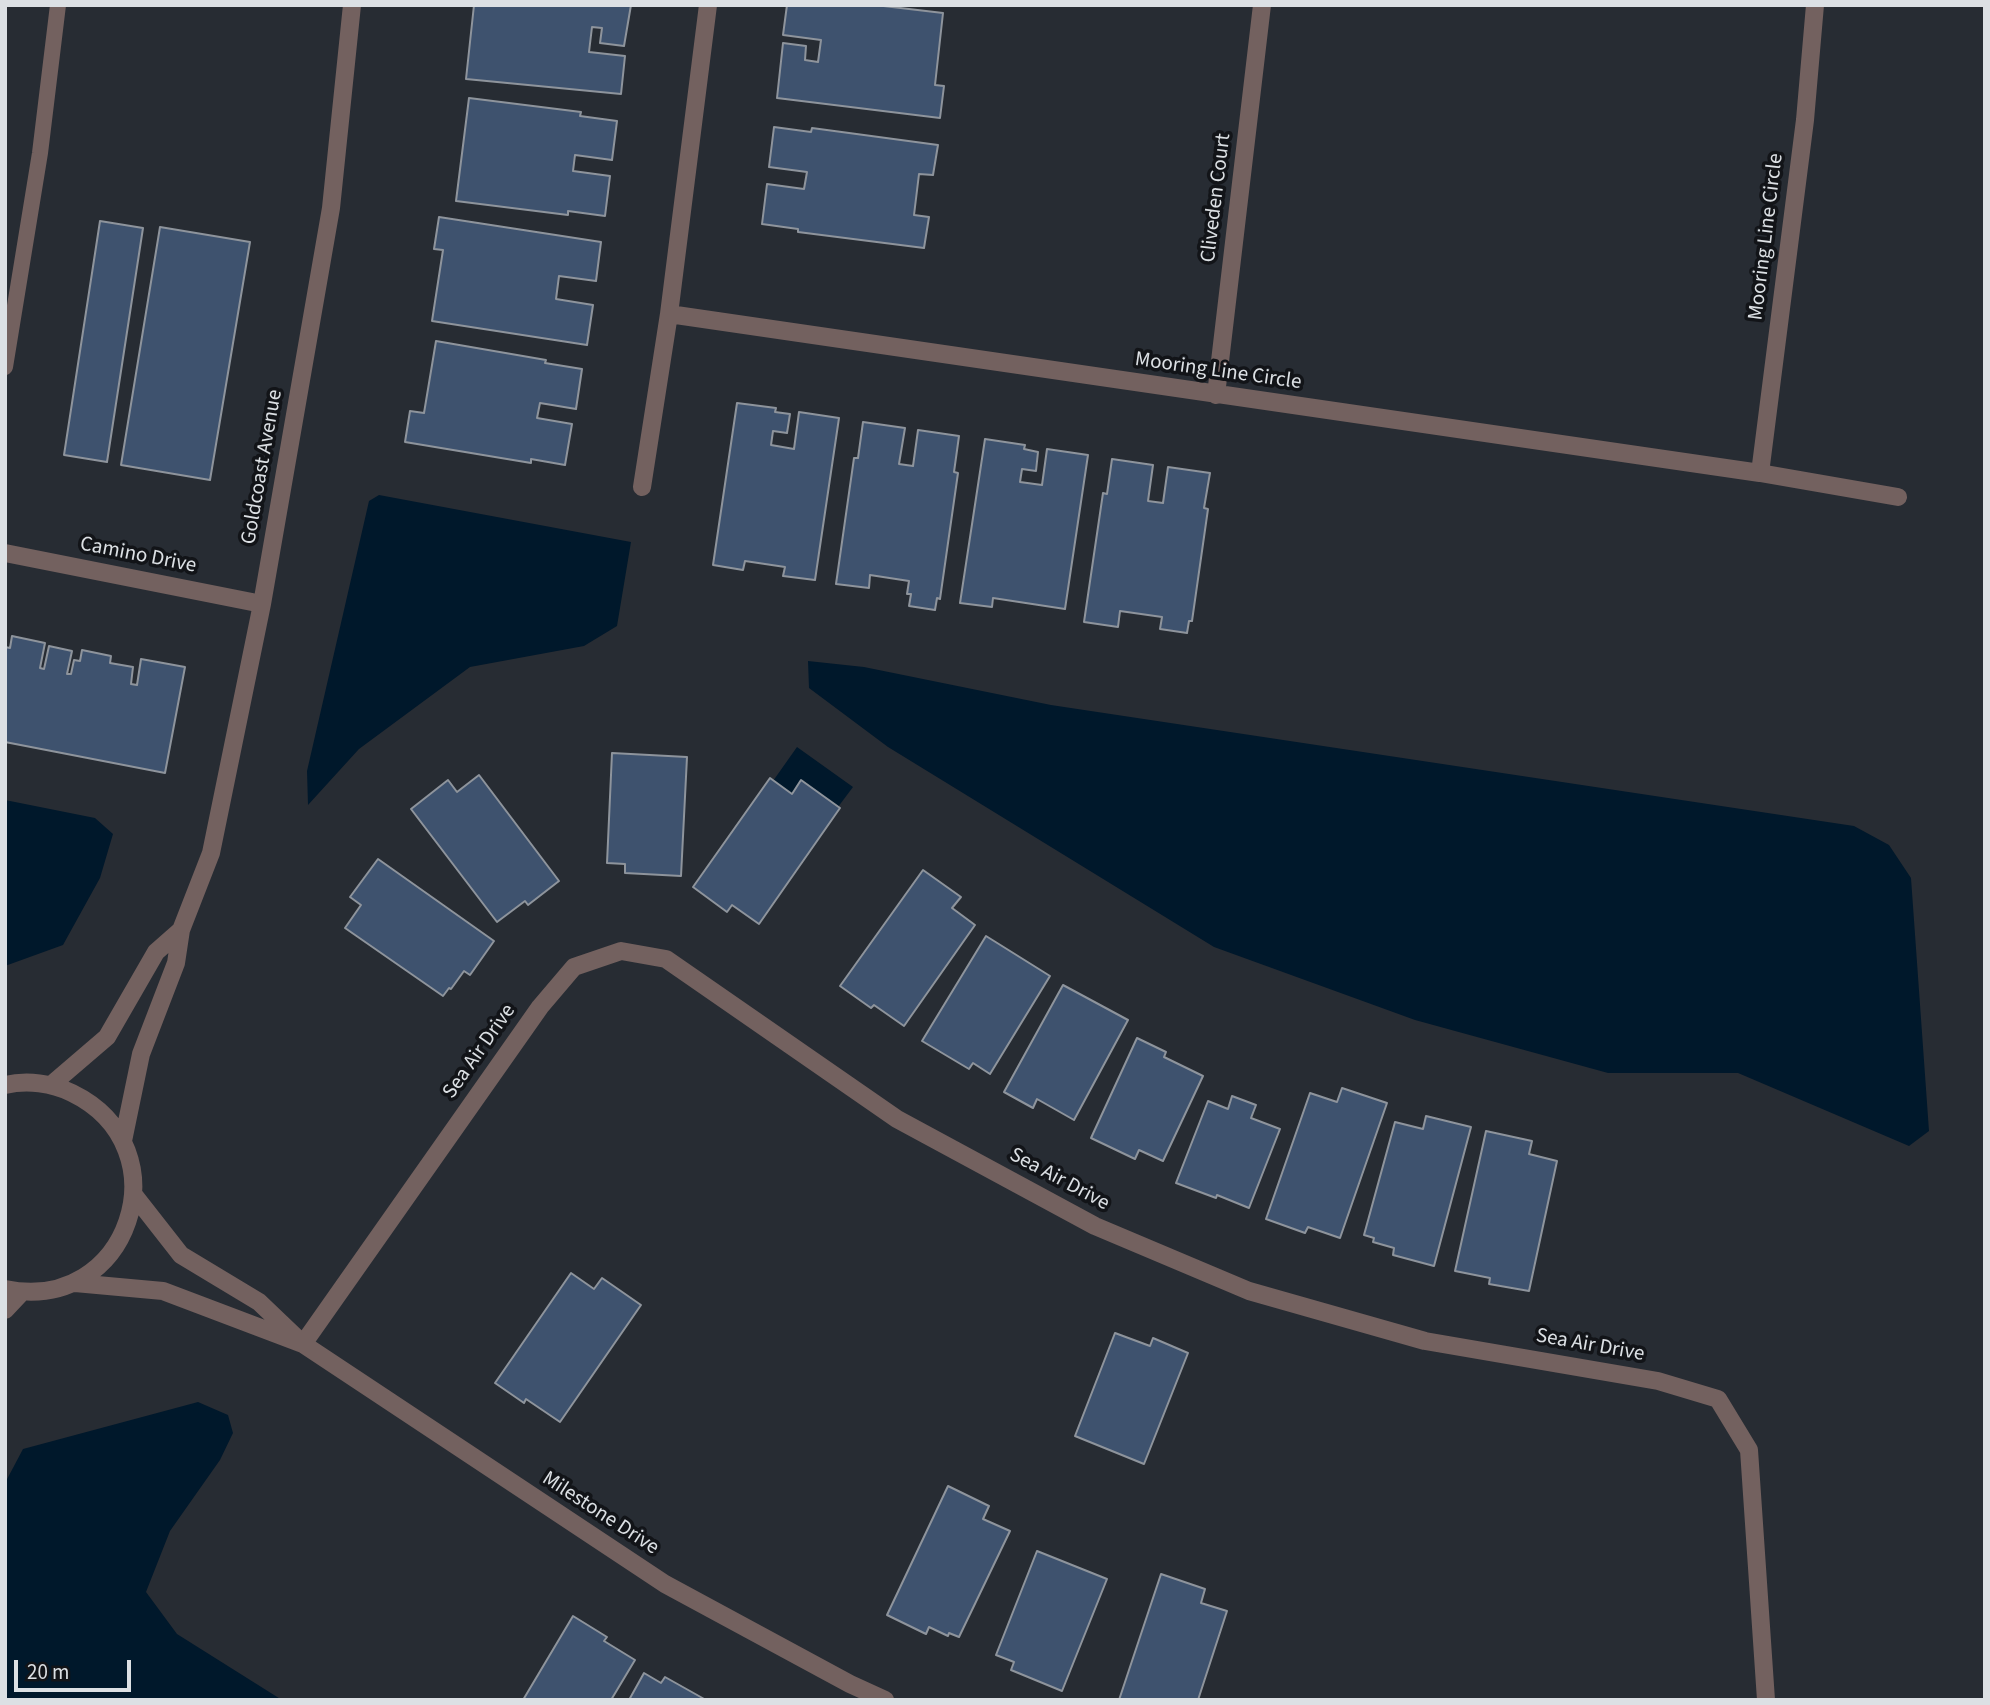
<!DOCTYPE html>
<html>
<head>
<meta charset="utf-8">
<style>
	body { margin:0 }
	#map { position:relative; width:1990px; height:1705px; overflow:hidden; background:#272c33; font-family:"Source Sans 3",sans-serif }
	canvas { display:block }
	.frame { position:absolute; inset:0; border:7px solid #dce0e4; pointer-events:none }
	.scale { position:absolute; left:14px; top:1660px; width:117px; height:32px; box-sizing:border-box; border:4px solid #dce0e4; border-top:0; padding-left:9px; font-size:21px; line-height:24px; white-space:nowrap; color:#dce0e4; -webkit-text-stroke:5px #121418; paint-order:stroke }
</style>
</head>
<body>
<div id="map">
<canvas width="1990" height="1705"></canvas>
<div class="frame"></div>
<div class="scale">20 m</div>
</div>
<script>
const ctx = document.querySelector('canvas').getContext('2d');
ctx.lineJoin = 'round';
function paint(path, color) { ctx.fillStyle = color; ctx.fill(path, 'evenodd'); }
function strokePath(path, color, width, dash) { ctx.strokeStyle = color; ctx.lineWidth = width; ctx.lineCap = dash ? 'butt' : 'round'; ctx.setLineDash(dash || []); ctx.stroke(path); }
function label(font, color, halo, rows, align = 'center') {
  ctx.font = font + ' "Source Sans 3",sans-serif'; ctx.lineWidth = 7; ctx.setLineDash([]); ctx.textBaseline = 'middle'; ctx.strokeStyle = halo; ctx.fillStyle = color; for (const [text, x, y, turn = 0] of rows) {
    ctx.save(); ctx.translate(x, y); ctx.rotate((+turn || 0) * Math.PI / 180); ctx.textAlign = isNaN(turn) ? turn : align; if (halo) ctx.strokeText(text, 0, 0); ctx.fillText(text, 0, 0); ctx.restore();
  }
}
const water = new Path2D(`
	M379,495L631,542L617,626L584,646L470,667L359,749L308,805L307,771L369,501Z
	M808,661L864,667L1051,705L1854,826L1889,845L1911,878L1929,1131L1909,1146L1738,1073H1608L1415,1020L1214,947L888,747L809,688Z
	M797,747L853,787L838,807L801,781L792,794L773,781Z
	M5,800L95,818L113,834L100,878L63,945L5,966Z
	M198,1402L228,1415L233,1433L220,1460L170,1531L146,1592L177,1634L282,1700H5V1483L23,1449Z`);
const building = new Path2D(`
	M474,5H631L624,46L600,43L602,28L592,27L589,52L625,56L621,94L466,79Z
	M787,5H875L943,13L935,85L944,86L940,118L777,98L783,43L806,46L805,60L818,62L821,40L783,35Z
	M469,98L581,112L580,116L617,121L612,160L575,155L573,171L610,176L605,216L568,211V215L456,201Z
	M774,127L811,132L812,128L938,145L933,175L919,174L914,215L929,217L924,248L798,232V229L762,224L767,184L804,189L807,172L769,167Z
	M439,217L601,242L596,281L559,276L556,299L593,305L587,345L432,321L443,250L434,249Z
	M100,221L143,228L107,462L64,455Z
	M160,227L250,242L210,480L121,465Z
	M436,341L546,360L545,363L582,369L576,409L540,403L537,418L572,424L565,465L531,459V463L405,442L410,411L424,413Z
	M737,403L776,408L775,412L790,414L787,433L773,431L771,445L794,449L799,412L839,418L815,580L783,576L785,567L745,561L743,570L713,565Z
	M863,422L905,428L899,464L913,466L918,430L959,436L954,472L958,473L940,599L937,598L935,610L909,606L911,594H907L909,581L870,575L869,588L836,584L854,458H858Z
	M985,439L1025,445L1024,449L1038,452L1036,471L1022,469L1020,482L1042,485L1047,449L1088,455L1065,609L993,598L992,607L960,603Z
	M1112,459L1153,465L1148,501L1163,503L1168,467L1210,473L1204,508L1208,509L1192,621H1189L1187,633L1160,629L1162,617L1120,611L1118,627L1084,622L1103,493L1107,494Z
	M12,636L45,643L40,668L44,669L49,646L72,651L67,674H71L74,660L80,661L82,650L111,656L110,663L133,667L131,684L137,685L141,659L185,667L165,773L5,742V647L10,648Z
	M612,753L687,757L681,876L625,873V864L607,863Z
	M479,775L559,881L528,905L525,901L497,922L411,809L448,780L457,792Z
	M770,778L792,794L801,780L840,808L759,924L732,905L727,912L693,887Z
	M378,859L494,941L470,975L464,971L451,989L449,988L443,996L345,928L361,905L350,897Z
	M923,870L961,897L952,908L975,925L904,1026L874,1005L871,1008L840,986Z
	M986,936L1050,976L990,1074L973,1063L969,1069L922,1041Z
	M1063,985L1128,1020L1074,1120L1037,1099L1033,1108L1004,1092Z
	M1137,1038L1166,1052L1164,1057L1203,1076L1163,1161L1139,1150L1135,1159L1091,1138Z
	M1342,1088L1387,1103L1340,1238L1308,1227L1305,1233L1266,1219L1310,1093L1337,1102Z
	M1232,1096L1256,1105L1251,1118L1280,1129L1249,1208L1217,1195L1216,1198L1176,1183L1208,1101L1228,1109Z
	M1426,1116L1471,1127L1434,1266L1393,1255L1394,1248L1373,1242L1374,1238L1364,1235L1395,1122L1423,1129Z
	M1486,1131L1532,1141L1529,1154L1557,1161L1529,1291L1489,1284L1490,1278L1455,1271Z
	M571,1273L594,1289L602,1278L641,1305L560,1422L526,1399L524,1403L495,1383Z
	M1115,1333L1150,1346L1153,1338L1188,1353L1144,1464L1075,1436Z
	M948,1486L989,1506L983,1519L1010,1531L959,1637L949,1633L948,1636L929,1627L926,1634L887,1615Z
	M1037,1551L1107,1579L1062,1691L1011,1670L1014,1662L996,1655Z
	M1161,1574L1205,1589L1201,1603L1227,1611L1198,1700H1119Z
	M573,1616L607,1637L604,1641L635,1660L611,1700H523Z
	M644,1673L661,1683L665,1677L706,1700H629Z`);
const lane = new Path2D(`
	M5,367L40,153L58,5`);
const street = new Path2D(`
	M669,314L1760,473L1898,497
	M1216,395L1262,5
	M1760,473L1805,120L1815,5
	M642,487L669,314L708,5
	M5,553L262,604
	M181,930L211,853L262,604L331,208L352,5
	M5,1085C27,1080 52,1083 72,1093C185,1148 129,1315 5,1289
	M51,1085L107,1037L156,952L181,930L176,963L141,1054L123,1141
	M75,1283L163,1291L303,1344L259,1302L181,1255L134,1195
	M5,1310L21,1293
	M885,1700L850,1684L665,1584L303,1344L540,1007L574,967L621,951L666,959L897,1119L1095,1226L1249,1291L1425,1341L1658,1381L1718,1399L1749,1450L1766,1700`);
const streetNames = [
	["Cliveden Court",1217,198,-83],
	["Mooring Line Circle",1767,237,-83],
	["Mooring Line Circle",1218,372,8],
	["Goldcoast Avenue",263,467,-80],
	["Camino Drive",138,556,11],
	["Sea Air Drive",480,1052,-55],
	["Sea Air Drive",1059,1180,28],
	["Sea Air Drive",1590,1346,10],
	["Milestone Drive",600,1514,33]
];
paint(water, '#00182b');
paint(building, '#3e526e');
strokePath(building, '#8e949c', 2);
strokePath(lane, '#73615f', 16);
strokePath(street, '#73615f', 18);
label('21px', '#dce0e4', '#121418', streetNames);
</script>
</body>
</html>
